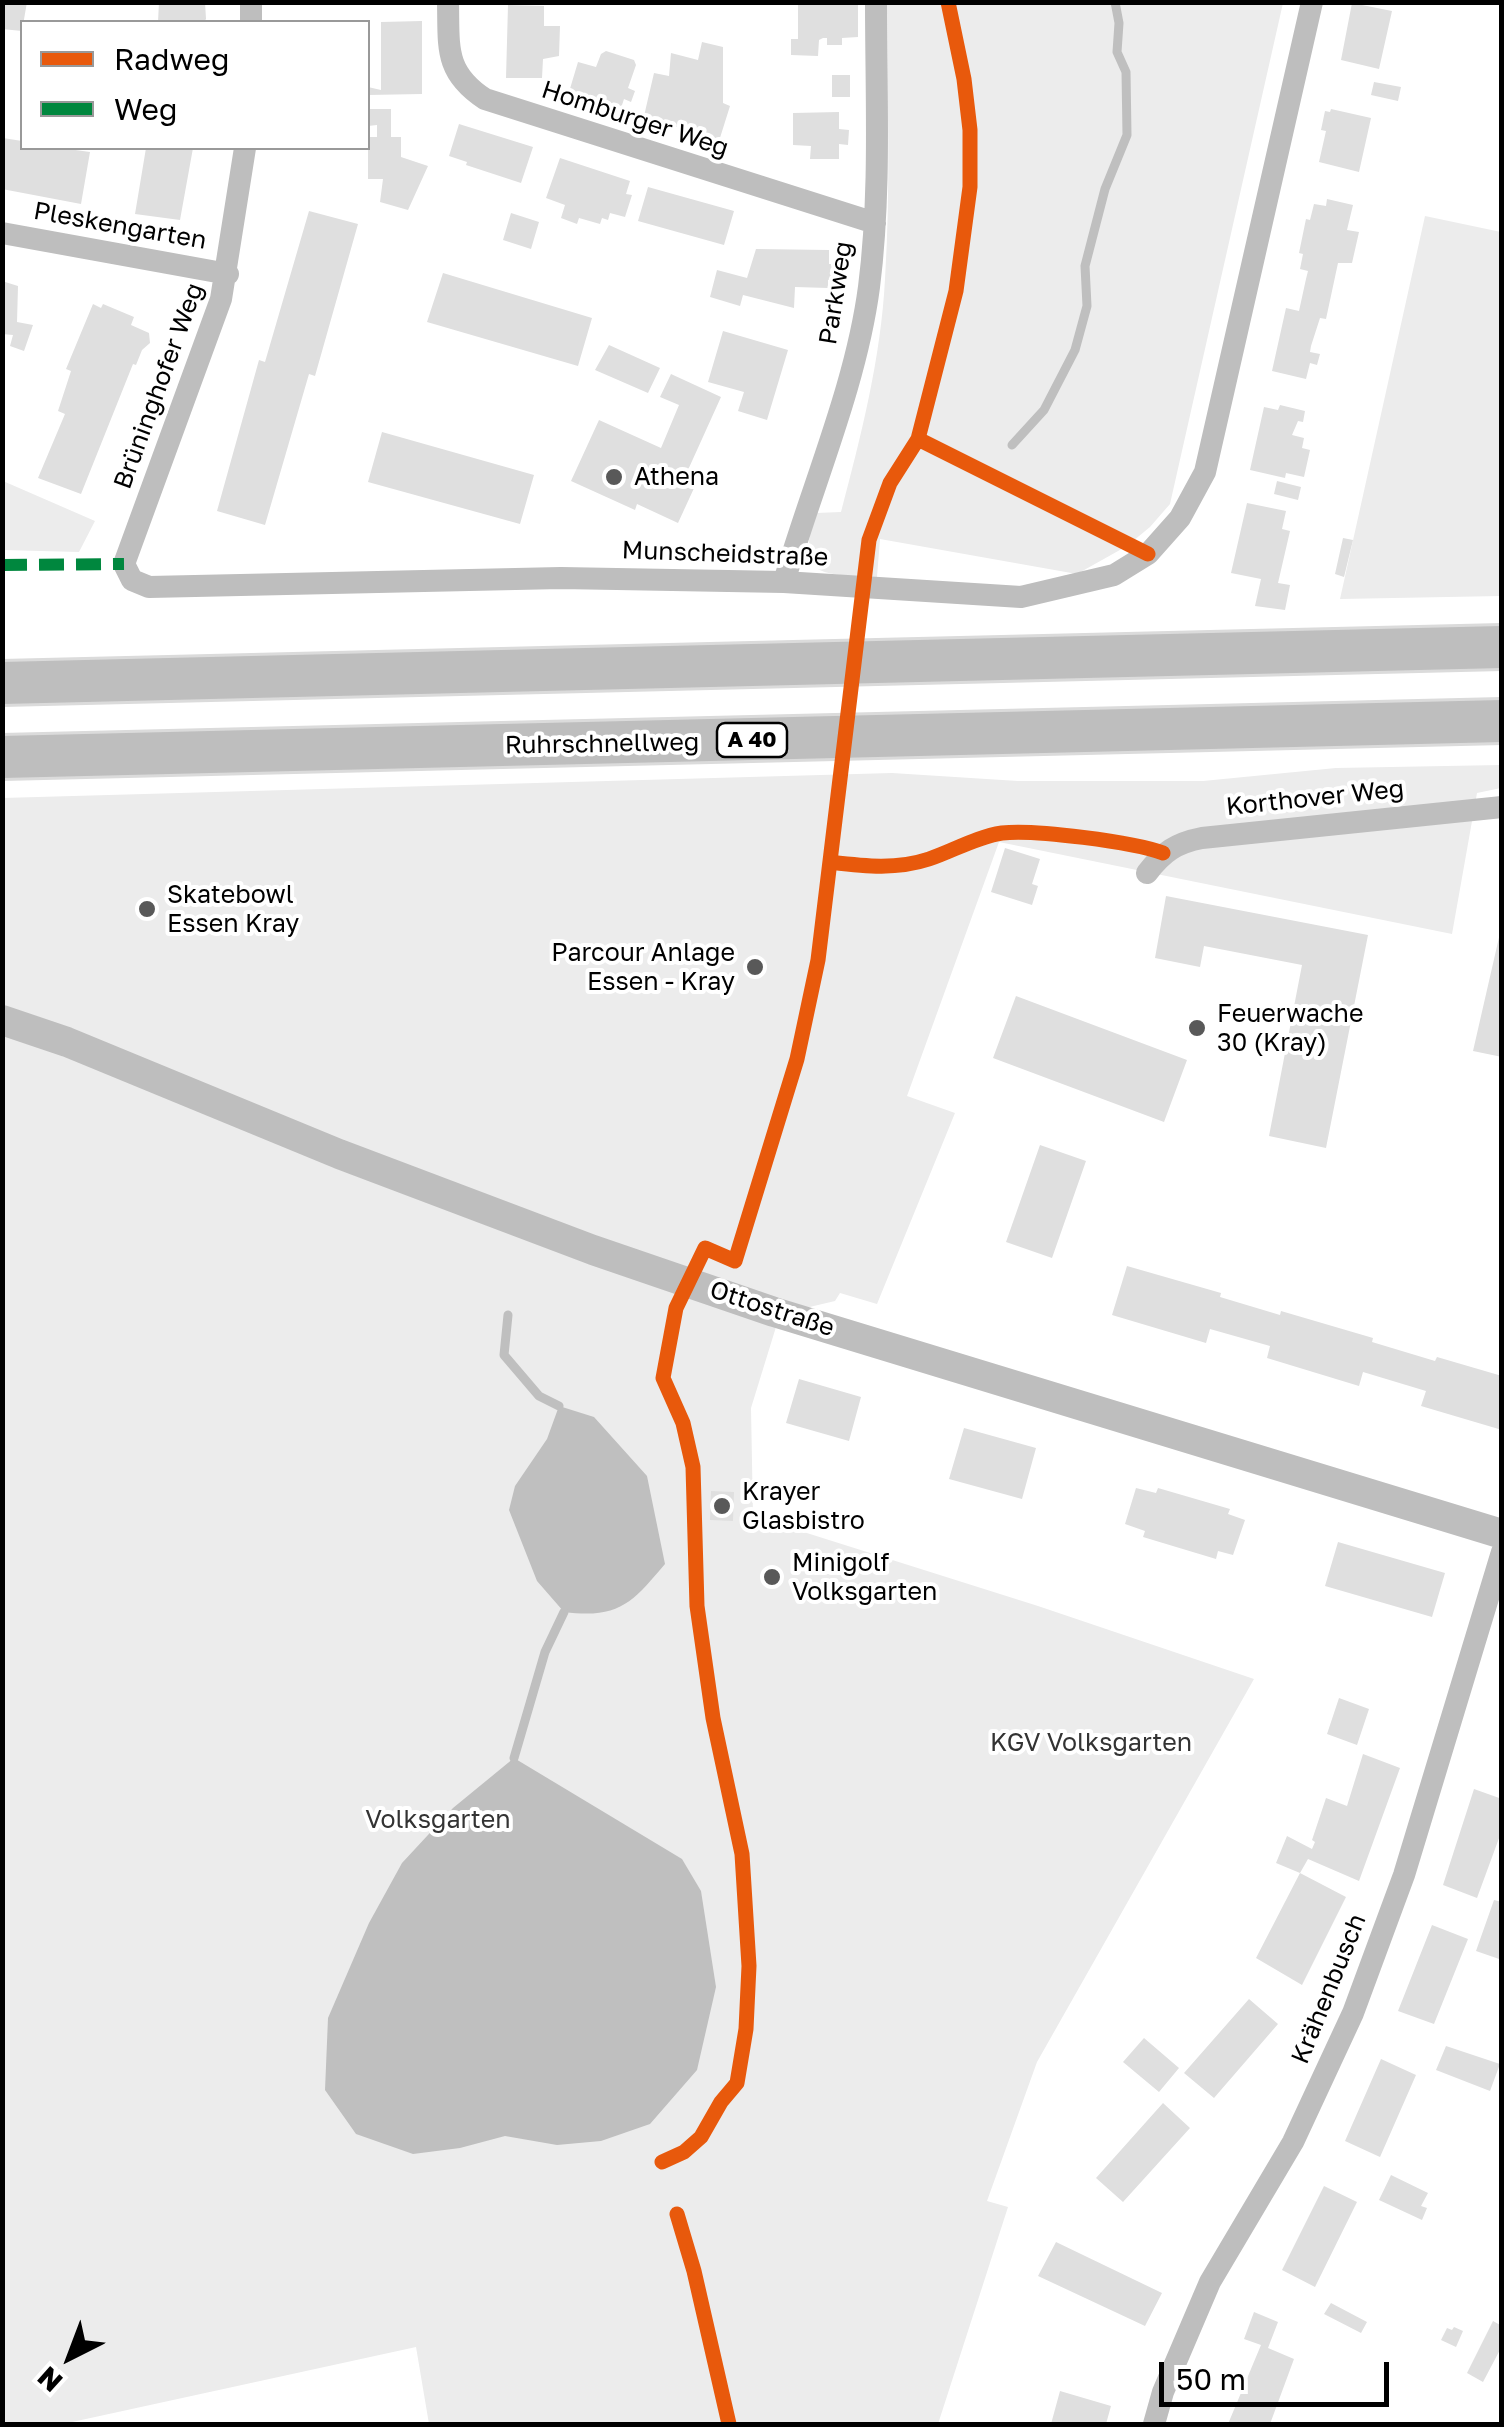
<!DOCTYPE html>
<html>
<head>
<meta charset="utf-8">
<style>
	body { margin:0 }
	#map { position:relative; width:1504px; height:2427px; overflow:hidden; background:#fff; font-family:"Golos Text",sans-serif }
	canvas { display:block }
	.frame { position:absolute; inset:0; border:5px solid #000; pointer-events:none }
	.legend { position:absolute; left:20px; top:20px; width:350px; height:130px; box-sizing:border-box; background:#fff; border:2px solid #999; margin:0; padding:12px 18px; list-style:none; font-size:30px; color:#000 }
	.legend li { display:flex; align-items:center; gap:20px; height:50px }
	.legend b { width:50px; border:2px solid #999 }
	.north { position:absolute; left:20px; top:2307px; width:100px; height:100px; -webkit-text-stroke:8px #fff; paint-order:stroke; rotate:222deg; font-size:28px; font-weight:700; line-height:40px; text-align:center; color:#000 }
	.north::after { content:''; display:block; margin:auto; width:35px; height:45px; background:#000; clip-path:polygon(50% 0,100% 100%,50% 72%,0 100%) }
	.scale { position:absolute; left:1159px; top:2362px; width:230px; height:45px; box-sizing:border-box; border:5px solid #000; border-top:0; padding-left:12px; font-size:30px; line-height:35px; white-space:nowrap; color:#000; -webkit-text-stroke:8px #fff; paint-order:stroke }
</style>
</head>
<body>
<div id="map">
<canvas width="1504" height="2427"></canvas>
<div class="frame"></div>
<ul class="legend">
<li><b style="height:12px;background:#e8590c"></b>Radweg</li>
<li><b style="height:12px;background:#00873e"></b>Weg</li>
</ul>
<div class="north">N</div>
<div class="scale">50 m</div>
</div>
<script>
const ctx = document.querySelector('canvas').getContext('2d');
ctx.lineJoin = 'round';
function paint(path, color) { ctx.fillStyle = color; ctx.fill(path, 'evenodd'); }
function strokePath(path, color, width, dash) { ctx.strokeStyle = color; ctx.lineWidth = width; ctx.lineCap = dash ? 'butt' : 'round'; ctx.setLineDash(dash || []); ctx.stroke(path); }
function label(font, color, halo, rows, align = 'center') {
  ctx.font = font + ' "Golos Text",sans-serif'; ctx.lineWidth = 8; ctx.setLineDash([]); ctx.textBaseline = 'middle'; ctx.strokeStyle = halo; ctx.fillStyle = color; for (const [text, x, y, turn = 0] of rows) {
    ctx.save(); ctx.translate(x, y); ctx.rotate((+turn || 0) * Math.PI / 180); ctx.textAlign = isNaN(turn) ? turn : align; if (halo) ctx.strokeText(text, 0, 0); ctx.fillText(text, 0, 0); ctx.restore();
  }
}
const green = new Path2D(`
	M887,3H1283L1170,504L1150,527L1127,546L1077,574L880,539L877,577C822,574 794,579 816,513L841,512C861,436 881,358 885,279C891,187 887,94 887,3Z
	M1425,216L1501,232V596L1340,599Z
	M3,481L95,521L79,552L3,550Z
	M1501,765V788L1477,793L1452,934L999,842L907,1096L955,1113L877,1304L840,1293L835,1301L780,1314L751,1408L753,1516L1038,1606L1254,1679L1037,2062L987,2201L1008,2207L938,2424H429L416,2347L63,2424H3L2,798L892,773L1018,781H1203L1336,768Z`);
const water = new Path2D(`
	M559,1406L594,1417L647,1476L665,1564C632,1603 619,1619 564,1612L537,1581L509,1510L515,1486L547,1439Z
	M514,1758L682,1859L701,1891L716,1987L697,2070L650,2124L601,2141L557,2145L505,2136L460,2148L413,2154L356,2134L325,2090L328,2018L369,1923L402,1863L453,1808Z`);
const stream = new Path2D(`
	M1012,445L1044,410L1075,350L1087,306L1085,266L1105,189L1127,135L1126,72L1117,52L1119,23L1115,2
	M508,1315L504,1355L539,1396L559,1406
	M514,1758L545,1652L564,1612`);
const building = new Path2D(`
	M2,2H27L22,31L2,29Z
	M159,2H205L206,19L204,22H158Z
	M798,2H858V37L842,38V45H827V38H823L819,40L818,56L791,55V39H798Z
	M1352,3L1392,11L1379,69L1341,60Z
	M508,5L544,6V26H560L559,56L543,59L542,78H506Z
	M422,21V94L368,95V87L381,90V22Z
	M702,42L723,47V103L730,106L719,141L644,116L654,73L669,76L671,53L698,60Z
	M606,51L634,60L636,65L628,88L635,91L631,102L624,99L621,108L569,92L578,62L596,67L601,54Z
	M832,75H850V97H832Z
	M1374,82L1401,87L1398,101L1371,95Z
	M368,109H391V137H401V157L428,166L408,210L380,202L383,179H368V137H377V125L368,126Z
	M1331,109L1371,118L1359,172L1319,162L1326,131L1321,130L1325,111L1330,112Z
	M839,112V129L849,130L848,145L839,144V159H810L811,146L793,145V113Z
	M459,124L533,147L521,183L466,165L467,162L449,156Z
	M3,138L22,141V148H61L90,152L81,204L2,189Z
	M146,148H193L180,220L135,214Z
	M560,158L630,181L626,194L632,195L625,217L610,213L608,220L602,218L600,224L579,218L577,224L561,218L565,205L546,198Z
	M648,187L734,211L724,245L638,221Z
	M1327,199L1353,205L1347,230L1359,232L1352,263H1338L1326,319L1320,318L1311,346L1310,352L1320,354L1317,365L1310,363L1306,379L1272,371L1286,308L1299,311L1306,279L1308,271L1300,269L1303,254L1299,253L1306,219L1310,220L1314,204L1326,206Z
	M309,211L358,224L315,376L309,374L265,525L217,511L259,360L265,362Z
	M511,213L539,222L531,249L503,240Z
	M756,249L829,250V264H835V280H828V288L795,287L794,308L743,295L740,306L710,297L717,270L747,278Z
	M443,273L592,318L578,366L427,322Z
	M2,281L18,286L17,322L33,325L24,351L10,346L13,335L2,334Z
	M93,304L101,308L103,304L134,317L131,325L149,333L150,343L142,350L136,365L133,364L81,494L38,478L65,414L58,411L71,371L66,369Z
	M723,331L788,350L767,420L738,411L744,392L708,382Z
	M609,345L660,368L648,393L595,370Z
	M671,374L721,397L683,481L695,486L678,523L637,504L635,510L571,481L599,420L661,448L679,405L660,397Z
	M1280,405L1305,411L1303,422L1298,421L1292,435L1304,438L1302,448L1310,450L1304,477L1286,473L1285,478L1250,470L1264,407L1278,410Z
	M382,432L534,475L520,524L368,482Z
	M1277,481L1301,487L1298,500L1274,494Z
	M1247,503L1286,511L1282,529L1290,531L1278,583L1290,585L1285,610L1255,606L1261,579L1231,573Z
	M1343,538L1353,540L1344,577L1335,574Z
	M1005,848L1040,859L1032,884L1038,886L1032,905L991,892Z
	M1166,896L1368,935L1326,1148L1269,1136L1302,965L1204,946L1200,967L1155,958Z
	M1500,933H1502V1057L1473,1051Z
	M1016,996L1187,1060L1164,1122L993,1058Z
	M1040,1145L1086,1161L1052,1258L1006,1242Z
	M1127,1266L1221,1293L1220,1297L1280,1315L1281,1311L1373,1338L1372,1342L1435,1361L1437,1357L1502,1376V1430L1421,1406L1426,1391L1363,1372L1359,1386L1267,1358L1270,1346L1210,1329L1206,1343L1112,1315Z
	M799,1379L861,1397L849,1441L786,1423Z
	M964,1428L1036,1448L1022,1499L949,1479Z
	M1136,1488L1156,1493L1158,1488L1230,1509L1228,1514L1245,1520L1233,1555L1218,1551L1216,1559L1143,1537L1145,1531L1125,1524Z
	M711,1491L734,1492L733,1521L710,1520Z
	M1338,1542L1445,1573L1432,1617L1325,1586Z
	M1339,1698L1369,1709L1357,1745L1327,1734Z
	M1363,1754L1400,1768L1359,1881L1308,1859L1300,1873L1276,1863L1287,1836L1312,1849L1315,1842L1312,1840L1326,1798L1347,1806Z
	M1474,1789L1502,1799V1830L1477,1898L1443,1885Z
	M1300,1873L1346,1897L1302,1985L1256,1958Z
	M1494,1900L1502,1902V1960L1476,1951Z
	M1432,1925L1468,1939L1434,2024L1398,2011Z
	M1249,1999L1278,2024L1214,2098L1184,2073Z
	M1144,2038L1179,2068L1159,2092L1123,2062Z
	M1446,2046L1500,2064L1490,2091L1436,2070Z
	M1381,2059L1416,2075L1380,2157L1345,2141Z
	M1163,2103L1190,2128L1123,2202L1096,2178Z
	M1391,2175L1428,2193L1421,2206L1427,2208L1422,2220L1379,2200Z
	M1324,2186L1357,2202L1315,2287L1282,2270Z
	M1056,2242L1162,2293L1145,2326L1038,2276Z
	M1331,2303L1367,2322L1361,2333L1324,2314Z
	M1254,2312L1278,2322L1268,2348L1294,2359L1270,2424H1228L1261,2345L1244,2339Z
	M1493,2321L1502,2326V2346L1483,2382L1467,2373Z
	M1454,2327L1463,2331L1456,2347L1441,2340L1447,2328L1452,2330Z
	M1060,2391L1111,2406L1106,2424H1051Z`);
const minor = new Path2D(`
	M448,2C449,47 444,72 485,99L875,223
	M251,22V2
	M245,148L221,299L124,564L132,580L149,587L561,578L784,582L1021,597L1114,575L1148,554L1180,518L1205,472L1312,2
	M2,233L228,274
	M784,582C812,486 856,386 869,287C881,193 876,96 876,2
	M1147,873C1163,852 1176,843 1202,838L1502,807
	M1154,2424L1163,2392L1210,2282L1293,2142L1353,2013L1404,1875L1502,1552`);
const tertiary = new Path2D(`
	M2,1020L67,1042L339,1154L593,1250L774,1312L1502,1534`);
const motorway = new Path2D(`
	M2,683L1502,647
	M2,757L1502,721`);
const quiet = new Path2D(`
	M2,565L124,564`);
const cycleway = new Path2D(`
	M918,439L1148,554
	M830,862C864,866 896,870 929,859C953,851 976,837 1002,833C1033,829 1134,842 1163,853
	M662,2162L684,2152L701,2137L721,2102L737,2083L746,2029L749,1966L742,1854L713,1718L697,1606L693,1467L683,1423L663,1378L676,1308L705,1248L735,1261L797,1059L818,960L869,540L890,483L918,439L956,291L970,187V130L964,79L948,2
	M677,2214L694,2271L729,2424`);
const markers = [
	[614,477,10,"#595959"],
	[147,909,10,"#595959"],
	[755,967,10,"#595959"],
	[1197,1028,10,"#595959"],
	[722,1506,10,"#595959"],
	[772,1577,10,"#595959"]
];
const shields = [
	[752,740,70]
];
const shieldNames = [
	["A 40",752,740]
];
const streetNames = [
	["Homburger Weg",635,119,18],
	["Pleskengarten",120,226,10],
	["Parkweg",836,293,-81],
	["Brüninghofer Weg",159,386,-70],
	["Munscheidstraße",725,554,2],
	["Ruhrschnellweg",602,744,-1],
	["Korthover Weg",1315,798,-6],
	["Ottostraße",772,1309,18],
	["Krähenbusch",1329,1989,-68]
];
const poiNames = [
	["Athena",634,477],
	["Skatebowl",167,895],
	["Essen Kray",167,924],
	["Parcour Anlage",735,953,"right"],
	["Essen - Kray",735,982,"right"],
	["Feuerwache",1217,1014],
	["30 (Kray)",1217,1043],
	["Krayer",742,1492],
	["Glasbistro",742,1521],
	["Minigolf",792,1563],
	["Volksgarten",792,1592]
];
const parkNames = [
	["KGV Volksgarten",1091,1743],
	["Volksgarten",438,1820]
];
paint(green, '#ececec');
paint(water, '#bfbfbf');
strokePath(stream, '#bfbfbf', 9);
paint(building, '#dfdfdf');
strokePath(motorway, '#dbdbdb', 48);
strokePath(minor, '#bebebe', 22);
strokePath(tertiary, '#bebebe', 30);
strokePath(motorway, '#bebebe', 42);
strokePath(quiet, '#00873e', 12, [25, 12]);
strokePath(cycleway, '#e8590c', 15);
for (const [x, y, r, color] of markers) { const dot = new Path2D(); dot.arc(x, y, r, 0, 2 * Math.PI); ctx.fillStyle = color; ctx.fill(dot); strokePath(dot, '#fff', 4); }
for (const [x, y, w] of shields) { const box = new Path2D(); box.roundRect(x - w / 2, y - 17, w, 34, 8); ctx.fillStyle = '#fff'; ctx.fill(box); strokePath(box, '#000', 2.5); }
label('bold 22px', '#000', null, shieldNames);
label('25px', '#000', '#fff', streetNames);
label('25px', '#000', '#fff', poiNames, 'left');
label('25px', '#333', '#fff', parkNames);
</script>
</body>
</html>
